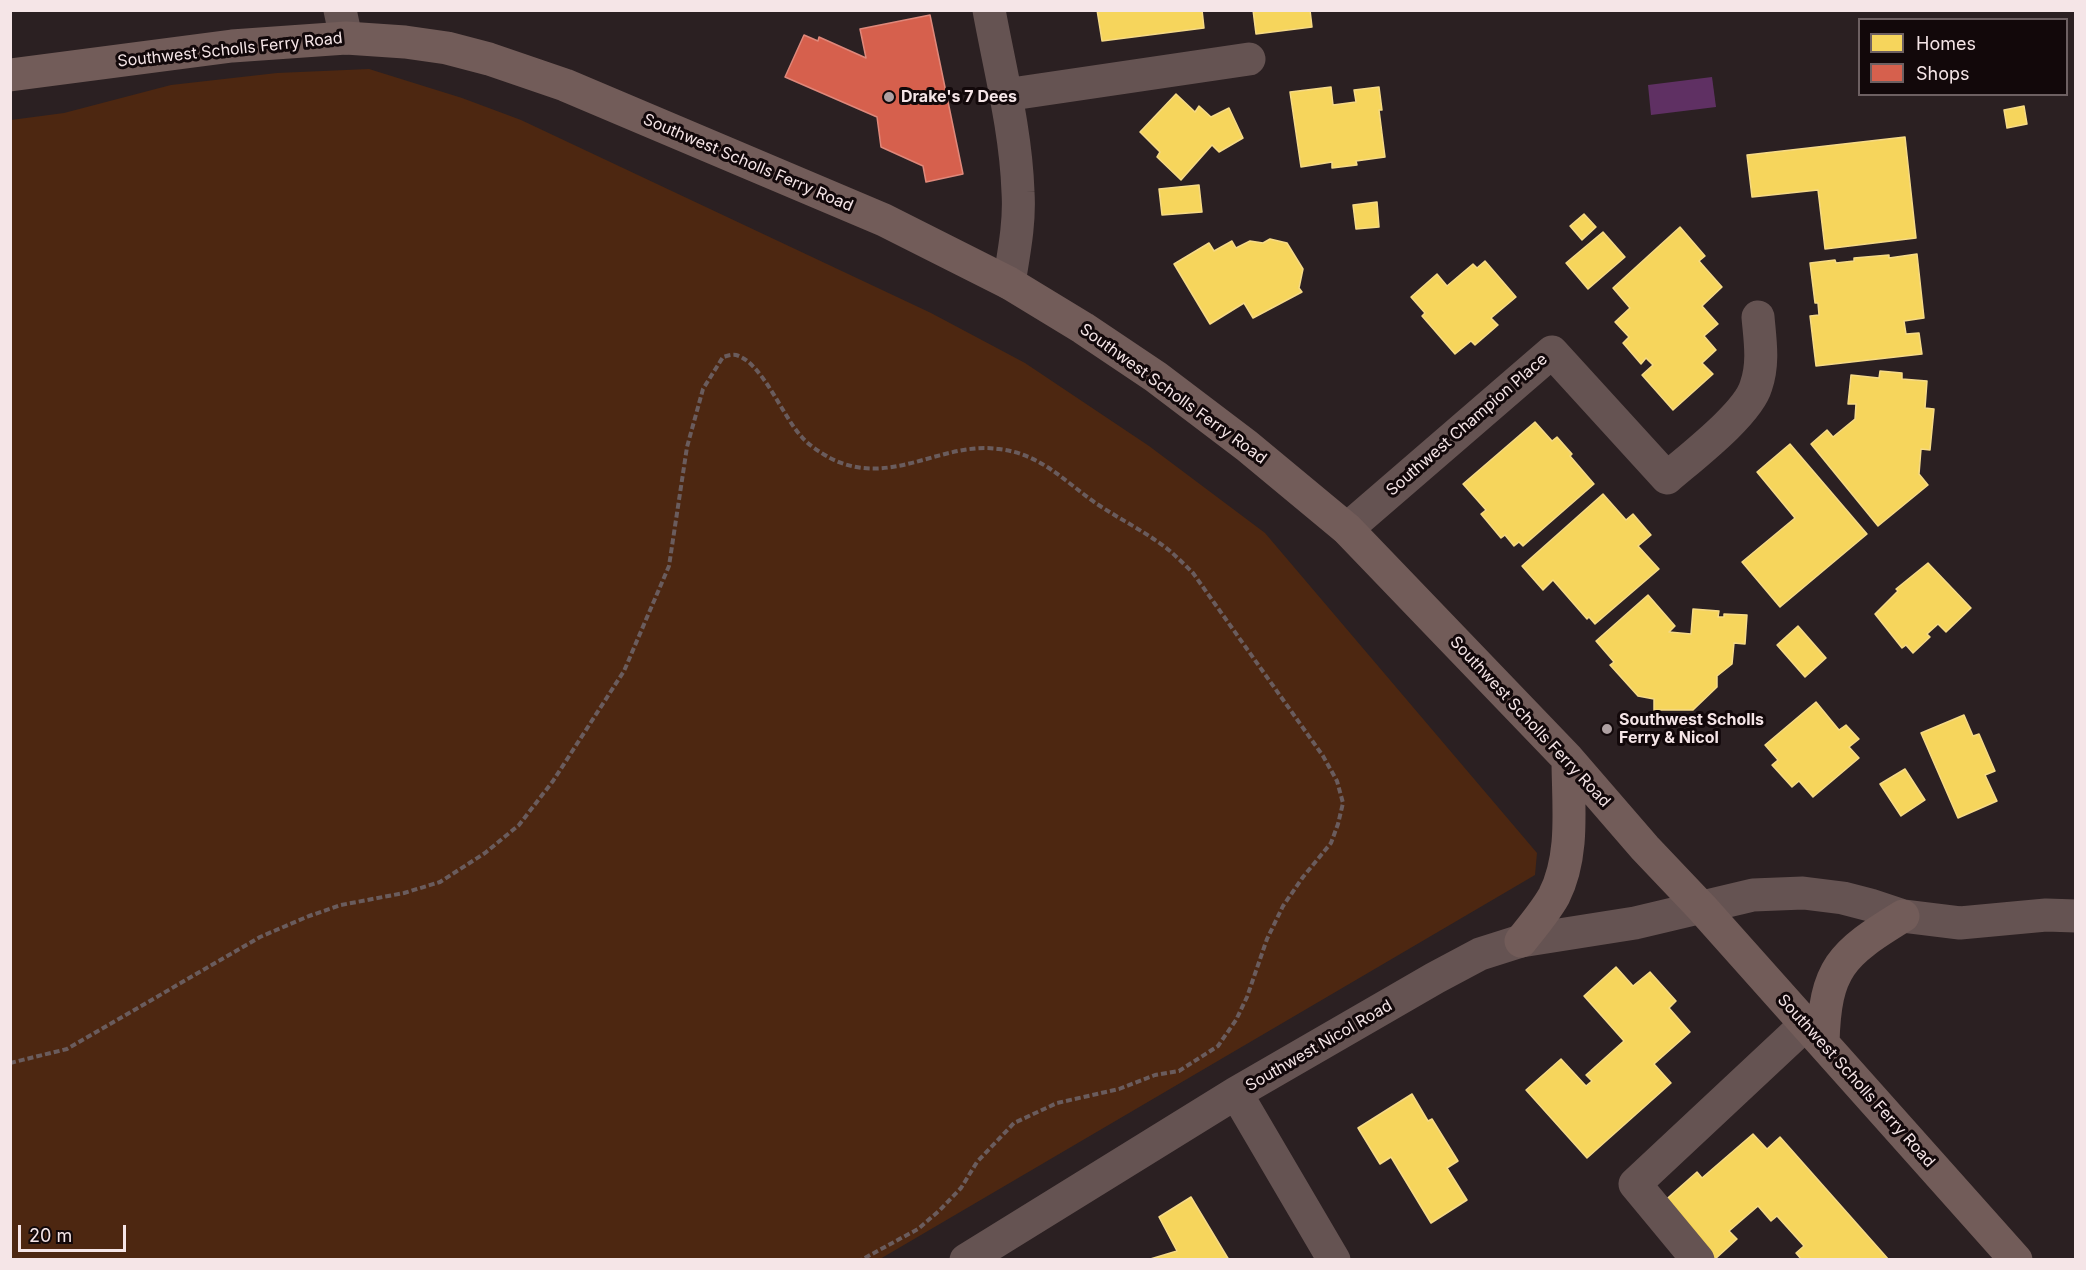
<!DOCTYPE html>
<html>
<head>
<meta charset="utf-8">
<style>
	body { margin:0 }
	#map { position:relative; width:2086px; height:1270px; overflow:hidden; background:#2b2022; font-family:Inter,sans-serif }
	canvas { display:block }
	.frame { position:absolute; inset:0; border:12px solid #f5e5e7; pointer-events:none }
	.legend { position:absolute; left:1858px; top:18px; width:210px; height:78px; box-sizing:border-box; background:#12080a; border:2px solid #6d6062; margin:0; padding:8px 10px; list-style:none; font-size:18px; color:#f5e5e7 }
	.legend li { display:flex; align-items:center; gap:12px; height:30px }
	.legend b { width:30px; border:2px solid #6d6062 }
	.scale { position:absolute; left:18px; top:1225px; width:108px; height:27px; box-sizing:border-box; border:3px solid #f5e5e7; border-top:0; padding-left:8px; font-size:18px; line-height:21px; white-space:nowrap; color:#f5e5e7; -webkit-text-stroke:4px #12080a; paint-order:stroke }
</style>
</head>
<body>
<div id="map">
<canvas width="2086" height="1270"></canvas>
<div class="frame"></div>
<ul class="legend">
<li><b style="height:16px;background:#f6d55c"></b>Homes</li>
<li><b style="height:16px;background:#d6604d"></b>Shops</li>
</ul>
<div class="scale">20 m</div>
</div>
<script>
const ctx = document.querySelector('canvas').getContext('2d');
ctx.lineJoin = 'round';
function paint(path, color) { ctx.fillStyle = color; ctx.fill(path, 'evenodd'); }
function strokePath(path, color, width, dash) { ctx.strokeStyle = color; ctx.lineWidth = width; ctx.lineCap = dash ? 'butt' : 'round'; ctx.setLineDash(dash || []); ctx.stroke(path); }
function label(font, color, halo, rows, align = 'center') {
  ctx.font = font + ' Inter,sans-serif'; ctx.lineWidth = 6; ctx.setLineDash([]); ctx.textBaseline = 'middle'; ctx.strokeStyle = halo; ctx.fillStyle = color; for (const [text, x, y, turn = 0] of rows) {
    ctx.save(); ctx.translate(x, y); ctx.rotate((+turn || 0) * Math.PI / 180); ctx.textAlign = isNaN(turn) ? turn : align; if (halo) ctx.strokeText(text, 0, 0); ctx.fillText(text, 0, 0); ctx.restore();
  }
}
const green = new Path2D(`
	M369,69L462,98L521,120L931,313L1025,363L1149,446L1265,533L1537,853L1535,875L880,1259H11V120L64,113L171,85L277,73Z`);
const water = new Path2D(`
	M1712,77L1716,107L1651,115L1648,85Z`);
const homes = new Path2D(`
	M1097,10H1202L1204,28L1102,41Z
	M1253,10H1310L1312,27L1256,34Z
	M1331,87L1333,105L1356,102L1354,90L1379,87L1382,110H1379L1385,157L1356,161L1357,165L1332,168V162L1301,167L1290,92Z
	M1176,94L1195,112L1199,106L1211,117L1229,108L1243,138L1219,152L1212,145L1181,180L1157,157L1160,152L1140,132Z
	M2024,106L2027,124L2007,128L2004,110Z
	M1905,137L1916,238L1825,249L1818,190L1752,197L1747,155Z
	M1199,185L1202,212L1162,215L1159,189Z
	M1377,202L1379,227L1356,229L1353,205Z
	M1584,214L1596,227L1582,240L1570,226Z
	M1680,227L1705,256L1699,261L1722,287L1702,306L1718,324L1704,336L1716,350L1702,363L1713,374L1673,410L1642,375L1653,365L1646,358L1641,364L1623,343L1629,337L1615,322L1630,308L1613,288Z
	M1603,232L1625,257L1588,289L1566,263Z
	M1270,239L1287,243L1303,269L1299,288L1302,292L1253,318L1244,303L1210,324L1174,264L1209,243L1214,251L1232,241L1236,248L1250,241L1263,243Z
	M1917,254L1924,318L1904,321L1906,334L1919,333L1922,354L1816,366L1810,316L1819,315L1818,303H1815L1810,263L1835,260L1836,263L1854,261V258L1889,255V258Z
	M1485,261L1516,297L1491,318L1498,325L1475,345L1471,341L1455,354L1422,316L1425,313L1411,297L1437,274L1447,286L1473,264L1477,268Z
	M1880,371L1902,373V379L1927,381L1925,408L1934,409L1930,450L1921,449L1919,474L1928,485L1878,526L1811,444L1827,430L1833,437L1855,419L1856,404H1848L1851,375L1879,378Z
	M1535,422L1552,441L1557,437L1572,454L1570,456L1594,484L1523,546L1519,542L1514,546L1505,535L1501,538L1481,514L1486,510L1463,484Z
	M1790,444L1867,534L1780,607L1742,562L1795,518L1757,472Z
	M1603,494L1626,520L1633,514L1651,535L1638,546L1659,569L1595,624L1589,617L1587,619L1553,580L1543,590L1522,566Z
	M1928,563L1971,608L1946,632L1938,624L1927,634L1930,637L1913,653L1906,645L1902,648L1875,614L1898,591L1896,589Z
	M1648,595L1675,626L1669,632L1691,634L1693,609L1719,611L1718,617H1724V614L1747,615L1745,644L1734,643L1732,664L1717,676V687L1693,710H1654V699L1638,696L1610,665L1614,662L1596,641Z
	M1798,626L1826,658L1805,677L1777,645Z
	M1816,702L1839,730L1846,725L1859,739L1849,747L1859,758L1813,797L1799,781L1792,787L1772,765L1778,760L1765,745Z
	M1964,715L1973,736L1979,734L1995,771L1985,775L1997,801L1958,818L1921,733Z
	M1905,769L1925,800L1901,816L1880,784Z
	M1616,967L1633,986L1650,972L1676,1001L1669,1008L1690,1032L1654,1064L1671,1083L1587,1158L1526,1090L1561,1059L1586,1086L1592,1081L1586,1075L1624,1041L1584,996Z
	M1412,1094L1428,1121L1432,1119L1458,1161L1447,1168L1467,1200L1431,1223L1391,1157L1380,1164L1358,1128Z
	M1753,1134L1767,1149L1780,1137L1889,1260H1802L1796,1253L1804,1246L1777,1216L1771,1221L1758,1206L1729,1231L1737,1239L1714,1260H1702L1661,1204L1697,1172L1702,1178Z
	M1191,1197L1229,1260H1147L1177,1251L1159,1217Z`);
const shops = new Path2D(`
	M930,15L963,174L926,182L923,166L881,147L877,117L785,77L804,35L818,41L819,37L866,58L860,29Z`);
const path = new Path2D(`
	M10,444V453
	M10,1063L67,1049L260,937L309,916L341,905L404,893L440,882L485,853L519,825L553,781L624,671L669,566L687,447L703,389L723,357C727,356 732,354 736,355C762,362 783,417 801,436C807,444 821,453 830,458C890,489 940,441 999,449C1041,454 1064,481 1097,504C1121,520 1148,533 1170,551C1178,558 1186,566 1193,573L1323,756L1337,781L1343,803L1338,824L1331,843L1303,877L1283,906L1267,939L1247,997L1236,1020L1218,1046L1179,1071L1155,1075L1119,1089L1057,1103L1014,1123L977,1162L961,1188L940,1210L918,1229L861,1260`);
const minor = new Path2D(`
	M340,10L346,38
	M989,10C1000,70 1016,131 1018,192C1020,222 1014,252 1009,283
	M1005,95L1249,59
	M1347,529L1552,352L1667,478C1690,458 1748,414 1756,386C1764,363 1760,340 1758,317
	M1236,1093L1334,1260
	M966,1260L1236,1093L1435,978L1480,954L1521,941L1635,923L1753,895L1803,893L1843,898L1870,905L1903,916L1960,923L2046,915L2076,916
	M1698,1260L1635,1184L1806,1024`);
const major = new Path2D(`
	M10,75L232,46L346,38L405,42L447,48L489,59L565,85L884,220L1009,283L1083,328L1156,377L1247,446L1347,529L1568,759L1645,848L1702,908L2016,1260
	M1521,941C1532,927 1545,912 1554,896C1575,855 1568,804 1568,759
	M1823,1043C1825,968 1841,954 1903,916`);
const markers = [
	[889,97,6,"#aea0a2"],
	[1607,729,6,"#aea0a2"]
];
const streetNames = [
	["Southwest Scholls Ferry Road",230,50,-6],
	["Southwest Scholls Ferry Road",748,163,23],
	["Southwest Scholls Ferry Road",1173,394,36],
	["Southwest Champion Place",1467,425,-41],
	["Southwest Scholls Ferry Road",1530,722,47],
	["Southwest Nicol Road",1319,1046,-30],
	["Southwest Scholls Ferry Road",1856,1081,48]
];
const poiNames = [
	["Drake's 7 Dees",901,97],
	["Southwest Scholls",1619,720],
	["Ferry & Nicol",1619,738]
];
paint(green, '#4d2711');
paint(water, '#5f3063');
paint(homes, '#f6d55c');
strokePath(homes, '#f6da86', 1.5);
paint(shops, '#d6604d');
strokePath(shops, '#df887b', 1.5);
strokePath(path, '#6a5c5d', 4, [6, 3]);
strokePath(minor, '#655352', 33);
strokePath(major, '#725c59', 33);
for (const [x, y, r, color] of markers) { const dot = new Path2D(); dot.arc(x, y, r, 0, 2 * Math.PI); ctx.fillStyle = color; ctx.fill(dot); strokePath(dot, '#12080a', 2); }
label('16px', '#f5e5e7', '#12080a', streetNames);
label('bold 16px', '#f5e5e7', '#12080a', poiNames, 'left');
</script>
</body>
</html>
